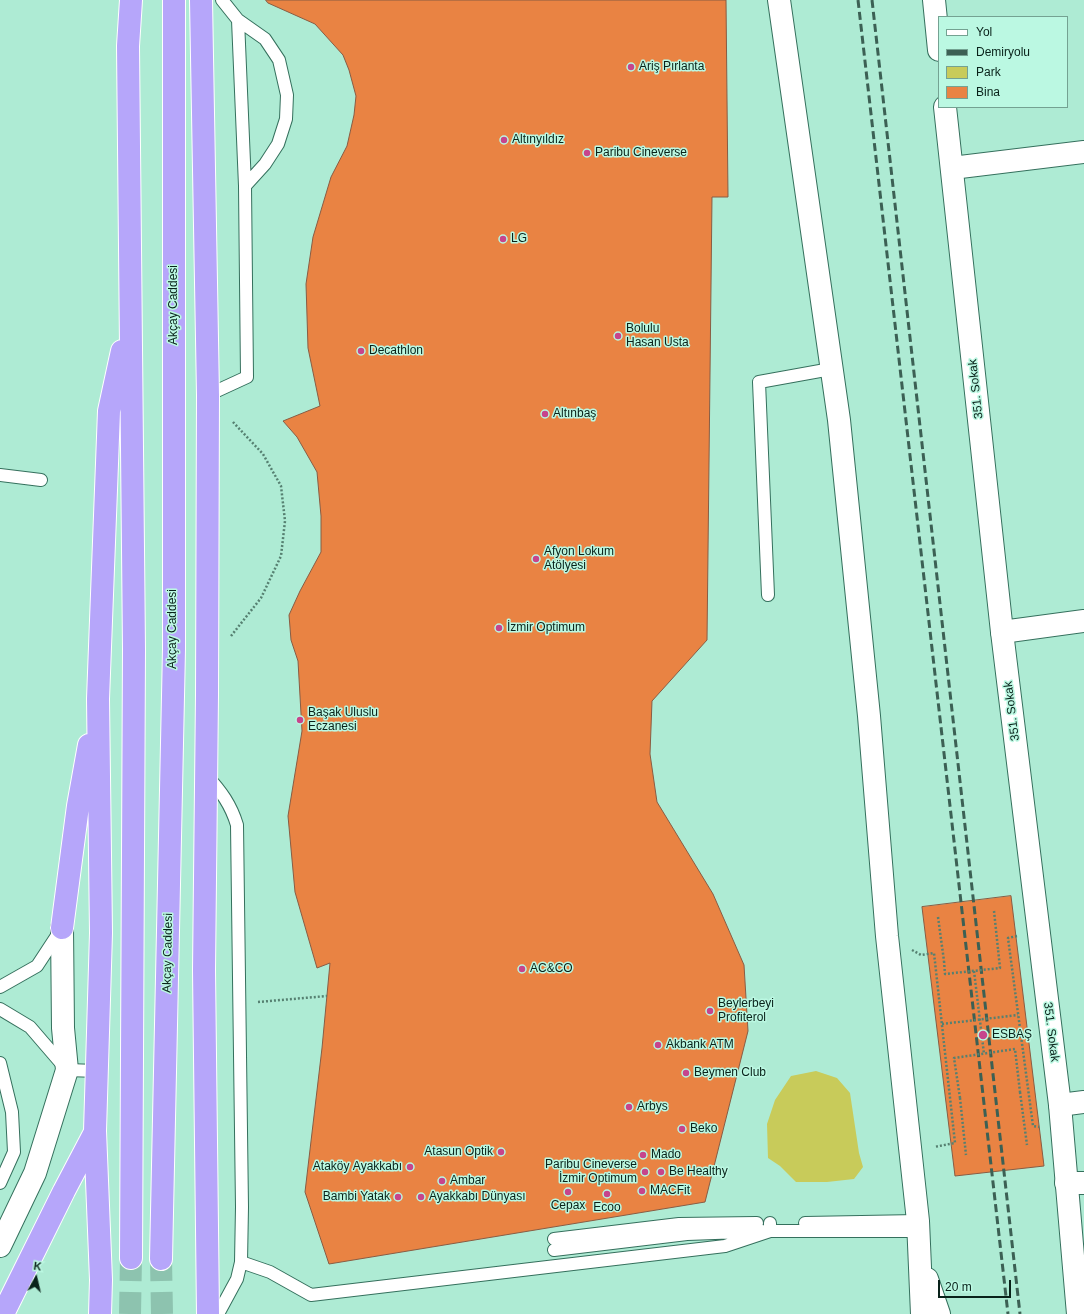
<!DOCTYPE html>
<html>
<head>
<meta charset="utf-8">
<style>
	body { margin:0 }
	#map { position:relative; width:1084px; height:1314px; overflow:hidden; background:#aeebd4; font-family:Arial,sans-serif }
	canvas { display:block }
	.legend { position:absolute; left:938px; top:16px; width:130px; height:92px; box-sizing:border-box; background:#bbf8e2; border:1px solid #74a292; margin:0; padding:5px 7px; list-style:none; font-size:12px; color:#09221a }
	.legend li { display:flex; align-items:center; gap:8px; height:20px }
	.legend b { width:20px; border:1px solid #74a292 }
	.north { position:absolute; left:16px; top:1258px; width:40px; height:40px; -webkit-text-stroke:3px #bbf8e2; paint-order:stroke; rotate:8deg; font-size:11px; font-weight:700; line-height:16px; text-align:center; color:#09221a }
	.north::after { content:''; display:block; margin:auto; width:14px; height:18px; background:#09221a; clip-path:polygon(50% 0,100% 100%,50% 72%,0 100%) }
	.scale { position:absolute; left:938px; top:1280px; width:73px; height:18px; box-sizing:border-box; border:2px solid #09221a; border-top:0; padding-left:5px; font-size:12px; line-height:14px; white-space:nowrap; color:#09221a; -webkit-text-stroke:3px #bbf8e2; paint-order:stroke }
</style>
</head>
<body>
<div id="map">
<canvas width="1084" height="1314"></canvas>
<ul class="legend">
<li><b style="height:5px;background:#fff"></b>Yol</li>
<li><b style="height:5px;background:#3c6054"></b>Demiryolu</li>
<li><b style="height:11px;background:#c8cb5a"></b>Park</li>
<li><b style="height:11px;background:#e98343"></b>Bina</li>
</ul>
<div class="north">K</div>
<div class="scale">20 m</div>
</div>
<script>
const ctx = document.querySelector('canvas').getContext('2d');
ctx.lineJoin = 'round';
function paint(path, color) { ctx.fillStyle = color; ctx.fill(path, 'evenodd'); }
function strokePath(path, color, width, dash) { ctx.strokeStyle = color; ctx.lineWidth = width; ctx.lineCap = dash ? 'butt' : 'round'; ctx.setLineDash(dash || []); ctx.stroke(path); }
function label(font, color, halo, rows, align = 'center') {
  ctx.font = font + ' Arial,sans-serif'; ctx.lineWidth = 3; ctx.setLineDash([]); ctx.textBaseline = 'middle'; ctx.strokeStyle = halo; ctx.fillStyle = color; for (const [text, x, y, turn = 0] of rows) {
    ctx.save(); ctx.translate(x, y); ctx.rotate((+turn || 0) * Math.PI / 180); ctx.textAlign = isNaN(turn) ? turn : align; if (halo) ctx.strokeText(text, 0, 0); ctx.fillText(text, 0, 0); ctx.restore();
  }
}
const green = new Path2D(`
	M816,1071L837,1078L850,1093L859,1153L863,1167L854,1179L827,1182H796L780,1166L768,1158L767,1124L775,1100L791,1076Z`);
const building = new Path2D(`
	M266,0H726L728,197H712L707,640L652,701L650,754L657,802L713,894L744,965L748,1031L705,1202L329,1264L305,1192L322,1048L330,963L317,968L295,892L288,816L302,731L298,661L291,640L289,615L300,591L321,552V516L317,472L297,437L283,421L320,406L308,348L306,284L313,237L331,177L347,146L354,115L356,96L349,70L343,55L315,24L268,3Z
	M1011,896L1044,1166L955,1176L922,907Z`);
const trunkTunnel = new Path2D(`
	M161,1259L162,1314
	M130,1314L131,1258`);
const path = new Path2D(`
	M231,636L261,598L281,556L285,521L281,486L263,454L232,421
	M994,911L998,949
	M938,917L944,961
	M1017,936L1008,938L1033,1126L1039,1127
	M912,950L921,955L934,953L955,1143L934,1147
	M974,971L984,1054
	M258,1002L327,996
	M1020,1092L1027,1145
	M960,1098L966,1155`);
const service = new Path2D(`
	M238,20L265,39L279,60L287,95L286,119L278,144L265,164L245,186
	M208,395L247,377L245,186L238,20L222,0
	M0,475L41,480
	M768,595L759,382L831,369
	M207,776C221,791 231,805 237,825L242,1207L241,1262L237,1279L218,1314
	M0,987L37,966L60,931
	M0,1009L30,1027L67,1070L97,1071
	M0,1063L12,1112L14,1152L0,1183
	M805,1223L918,1221
	M554,1239L679,1224L757,1223
	M554,1250L687,1234L770,1231H919
	M241,1262L270,1272L311,1295L725,1246L770,1231V1223`);
const minor = new Path2D(`
	M952,168L1084,152
	M1002,632L1084,621
	M1060,1105L1084,1102
	M1066,1183H1084`);
const tertiary = new Path2D(`
	M779,0L839,420L869,716L887,936L918,1221L922,1314
	M934,0L939,50
	M945,107L1002,632L1060,1105L1078,1314
	M0,1246L35,1173L67,1070L63,1028L62,928
	M927,1279L939,1314`);
const trunk = new Path2D(`
	M131,0L128,46L134,650L131,1258
	M201,0L208,395L207,695L204,970L208,1314
	M62,928L78,806L89,745
	M161,1259L174,649V0
	M3,1314L64,1191L95,1132
	M100,1314L101,1280L95,1131L101,933L98,699L109,411L122,351`);
const rail = new Path2D(`
	M858,0L1008,1314
	M872,0L1020,1314`);
const pathBridge = new Path2D(`
	M944,961L945,974L1000,968L998,949
	M942,1024L1018,1015
	M960,1098L954,1058L1015,1049L1020,1092`);
const markers = [
	[631,67,4,"#c7448c"],
	[504,140,4,"#c7448c"],
	[587,153,4,"#c7448c"],
	[503,239,4,"#c7448c"],
	[618,336,4,"#c7448c"],
	[361,351,4,"#c7448c"],
	[545,414,4,"#c7448c"],
	[536,559,4,"#c7448c"],
	[499,628,4,"#c7448c"],
	[300,720,4,"#c7448c"],
	[522,969,4,"#c7448c"],
	[710,1011,4,"#c7448c"],
	[983,1035,5,"#c7448c"],
	[658,1045,4,"#c7448c"],
	[686,1073,4,"#c7448c"],
	[629,1107,4,"#c7448c"],
	[682,1129,4,"#c7448c"],
	[501,1152,4,"#c7448c"],
	[643,1155,4,"#c7448c"],
	[410,1167,4,"#c7448c"],
	[645,1172,4,"#c7448c"],
	[661,1172,4,"#c7448c"],
	[442,1181,4,"#c7448c"],
	[642,1191,4,"#c7448c"],
	[568,1192,4,"#c7448c"],
	[607,1194,4,"#c7448c"],
	[398,1197,4,"#c7448c"],
	[421,1197,4,"#c7448c"]
];
const poiNames = [
	["Ariş Pırlanta",639,67],
	["Altınyıldız",512,140],
	["Paribu Cineverse",595,153],
	["LG",511,239],
	["Bolulu",626,329],
	["Hasan Usta",626,343],
	["Decathlon",369,351],
	["Altınbaş",553,414],
	["Afyon Lokum",544,552],
	["Atölyesi",544,566],
	["İzmir Optimum",507,628],
	["Başak Uluslu",308,713],
	["Eczanesi",308,727],
	["AC&CO",530,969],
	["Beylerbeyi",718,1004],
	["Profiterol",718,1018],
	["ESBAŞ",992,1035],
	["Akbank ATM",666,1045],
	["Beymen Club",694,1073],
	["Arbys",637,1107],
	["Beko",690,1129],
	["Atasun Optik",493,1152,"right"],
	["Mado",651,1155],
	["Paribu Cineverse",637,1165,"right"],
	["İzmir Optimum",637,1179,"right"],
	["Ataköy Ayakkabı",402,1167,"right"],
	["Be Healthy",669,1172],
	["Ambar",450,1181],
	["MACFit",650,1191],
	["Bambi Yatak",390,1197,"right"],
	["Ayakkabı Dünyası",429,1197],
	["Cepax",568,1206,"center"],
	["Ecoo",607,1208,"center"]
];
const streetNames = [
	["Akçay Caddesi",174,305,-90],
	["351. Sokak",976,389,-96],
	["Akçay Caddesi",173,629,-90],
	["351. Sokak",1012,711,-97],
	["Akçay Caddesi",168,953,-89],
	["351. Sokak",1051,1032,83]
];
paint(green, '#c8cb5a');
paint(building, '#e98343');
strokePath(building, '#885c43', 1);
strokePath(trunkTunnel, '#8dc3af', 22, [22, 11]);
strokePath(service, '#35705d', 14);
strokePath(minor, '#35705d', 24);
strokePath(tertiary, '#35705d', 24);
strokePath(trunk, '#fff', 24);
strokePath(path, '#568071', 2.5, [2, 2]);
strokePath(service, '#fff', 12);
strokePath(minor, '#fff', 22);
strokePath(tertiary, '#fff', 22);
strokePath(trunk, '#b6a6fa', 22);
strokePath(rail, '#3c6054', 3, [8, 4]);
strokePath(pathBridge, '#568071', 2.5, [2, 2]);
for (const [x, y, r, color] of markers) { const dot = new Path2D(); dot.arc(x, y, r, 0, 2 * Math.PI); ctx.fillStyle = color; ctx.fill(dot); strokePath(dot, '#bbf8e2', 1.5); }
label('12px', '#09221a', '#bbf8e2', poiNames, 'left');
label('12px', '#09221a', '#bbf8e2', streetNames);
</script>
</body>
</html>
